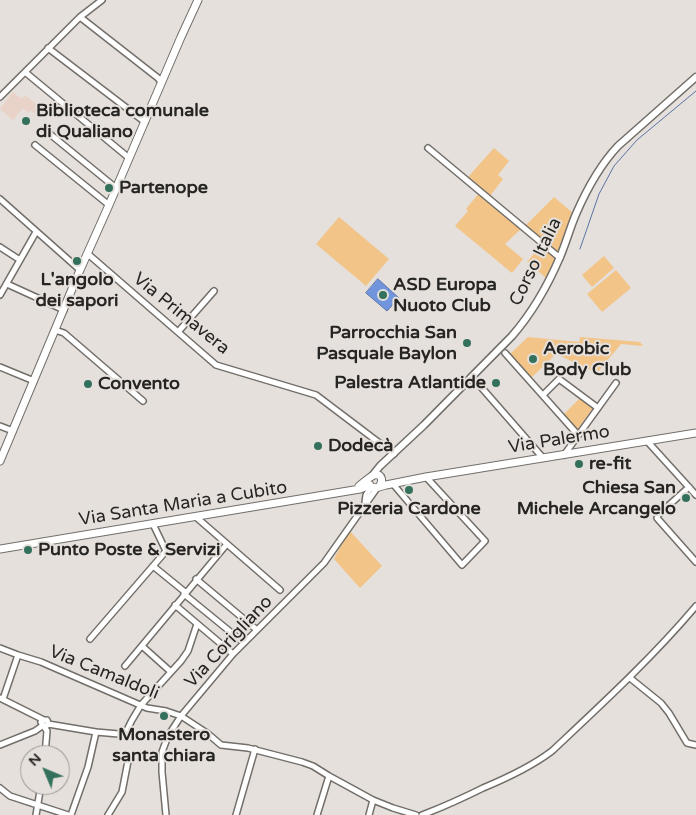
<!DOCTYPE html>
<html>
<head>
<meta charset="utf-8">
<style>
	body { margin:0 }
	#map { position:relative; width:696px; height:815px; overflow:hidden; background:#e5e0db; font-family:"Varela Round",sans-serif }
	canvas { display:block }
	.north { position:absolute; left:20px; top:745px; width:50px; height:50px; box-sizing:border-box; background:#e5e0db; border:1px solid #999591; border-radius:50%; rotate:315deg; font-size:14px; font-weight:700; line-height:20px; text-align:center; color:#262523 }
	.north::after { content:''; display:block; margin:auto; width:18px; height:22px; background:#34715d; clip-path:polygon(50% 0,100% 100%,50% 72%,0 100%) }
</style>
</head>
<body>
<div id="map">
<canvas width="696" height="815"></canvas>
<div class="north">N</div>
</div>
<script>
const ctx = document.querySelector('canvas').getContext('2d');
ctx.lineJoin = 'round';
function paint(path, color) { ctx.fillStyle = color; ctx.fill(path, 'evenodd'); }
function strokePath(path, color, width, dash) { ctx.strokeStyle = color; ctx.lineWidth = width; ctx.lineCap = dash ? 'butt' : 'round'; ctx.setLineDash(dash || []); ctx.stroke(path); }
function label(font, color, halo, rows, align = 'center') {
  ctx.font = font + ' "Varela Round",sans-serif'; ctx.lineWidth = 4; ctx.setLineDash([]); ctx.textBaseline = 'middle'; ctx.strokeStyle = halo; ctx.fillStyle = color; for (const [text, x, y, turn = 0] of rows) {
    ctx.save(); ctx.translate(x, y); ctx.rotate((+turn || 0) * Math.PI / 180); ctx.textAlign = isNaN(turn) ? turn : align; if (halo) ctx.strokeText(text, 0, 0); ctx.fillText(text, 0, 0); ctx.restore();
  }
}
const education = new Path2D(`
	M13,92L22,99L25,95L40,107L35,114L30,110L29,113L23,108L13,120L0,109Z`);
const green = new Path2D(`
	M494,148L509,161L498,175L503,179L490,196L468,177Z
	M479,193L521,229L505,244L523,259L512,273L455,226L468,211L466,209Z
	M554,197L573,213L557,253L525,226Z
	M339,217L389,259L366,286L316,244Z
	M541,245L556,258L546,278L527,262Z
	M604,256L614,268L592,287L582,275Z
	M616,270L631,288L602,312L587,294Z
	M528,337L579,342L580,337L640,342L643,346L621,344L597,373L556,354L531,378L510,354Z
	M580,398L593,408L577,430L563,415Z
	M349,530L382,566L360,588L334,559Z`);
const water = new Path2D(`
	M378,279L399,298L387,311L366,293Z`);
const stream = new Path2D(`
	M580,249L599,194L614,166L637,140L696,91`);
const minor = new Path2D(`
	M80,17L158,78L161,82
	M48,48L145,122
	M25,72L129,158
	M0,97L80,17L102,0
	M45,130L116,188
	M35,145L109,205
	M428,148L560,258
	M0,199L80,270
	M0,247L20,260L0,295
	M88,254L216,365L316,395L394,454
	M20,260L36,232
	M7,284L64,310
	M55,330L64,333L143,401
	M178,332L214,291
	M505,353L578,435
	M0,367L34,381
	M481,387L543,458
	M543,395L559,379L598,408
	M0,426L13,431
	M647,441L696,495
	M564,455L616,383
	M393,484L462,565L485,541L426,477
	M689,487L658,515L657,518L696,562
	M365,502L366,495L371,487
	M196,517L280,590
	M153,566L185,592
	M196,579L257,630
	M184,594L244,643
	M175,605L233,654
	M90,639L166,551L153,524
	M142,646L171,672
	M0,648L18,655L41,662L147,708L166,711L181,716L207,733L221,745L248,748L302,762L313,766L329,776L373,800L393,808L416,815
	M125,666L227,544
	M630,678L661,703L669,713L687,743L696,745
	M0,698L44,720
	M3,699L18,655
	M48,724L96,732L130,735
	M45,726L48,725V723L47,720H44L41,722L47,731L45,755
	M125,734L132,720L141,705L181,661L188,651L197,624
	M0,745L35,731L42,726
	M0,788L10,796L68,815
	M36,815L41,785
	M71,815L88,767L96,732
	M108,815L122,792L129,756
	M166,815L162,772V752L168,736L181,716L233,654L324,563L377,488
	M236,815L255,749
	M317,815L329,776
	M369,815L373,800
	M422,815C443,807 463,798 483,788C507,778 531,767 552,751C602,704 652,658 696,606`);
const tertiary = new Path2D(`
	M372,476L380,466L424,425L512,336C532,313 548,285 560,257C566,243 570,228 576,214C586,191 601,164 618,146L696,77`);
const secondary = new Path2D(`
	M0,461L80,270L109,205L181,37L198,0
	M370,485L371,487L375,488L386,485L426,477L696,433
	M359,486C363,483 371,476 374,475C383,473 383,482 379,487
	M0,549L360,489L370,485`);
const markers = [
	[26,121,5,"#34715d"],
	[109,188,5,"#34715d"],
	[77,261,5,"#34715d"],
	[383,295,5,"#34715d"],
	[467,343,5,"#34715d"],
	[533,359,5,"#34715d"],
	[496,383,5,"#34715d"],
	[88,384,5,"#34715d"],
	[318,446,5,"#34715d"],
	[579,464,5,"#34715d"],
	[409,490,5,"#34715d"],
	[686,498,5,"#34715d"],
	[28,550,5,"#34715d"],
	[164,716,5,"#34715d"]
];
const poiNames = [
	["Biblioteca comunale",36,111],
	["di Qualiano",36,132],
	["Partenope",119,188],
	["L'angolo",77,280,"center"],
	["dei sapori",77,301,"center"],
	["ASD Europa",393,285],
	["Nuoto Club",393,306],
	["Parrocchia San",457,333,"right"],
	["Pasquale Baylon",457,354,"right"],
	["Aerobic",543,349],
	["Body Club",543,370],
	["Palestra Atlantide",486,383,"right"],
	["Convento",98,384],
	["Dodecà",328,446],
	["re-fit",589,464],
	["Chiesa San",676,488,"right"],
	["Michele Arcangelo",676,509,"right"],
	["Pizzeria Cardone",409,509,"center"],
	["Punto Poste & Servizi",38,550],
	["Monastero",164,735,"center"],
	["santa chiara",164,756,"center"]
];
const streetNames = [
	["Corso Italia",536,262,-64],
	["Via Primavera",181,314,39],
	["Via Palermo",559,440,-9],
	["Via Santa Maria a Cubito",183,504,-9],
	["Via Corigliano",229,642,-47],
	["Via Camaldoli",104,673,22]
];
paint(education, '#e9d2c7');
paint(green, '#f2c488');
paint(water, '#7195dd');
strokePath(water, '#5a73a5', 1);
strokePath(stream, '#5a73a5', 1);
strokePath(minor, '#726e69', 8);
strokePath(tertiary, '#726e69', 9);
strokePath(secondary, '#726e69', 9);
strokePath(minor, '#fff', 5);
strokePath(tertiary, '#fff', 6);
strokePath(secondary, '#fff', 7);
for (const [x, y, r, color] of markers) { const dot = new Path2D(); dot.arc(x, y, r, 0, 2 * Math.PI); ctx.fillStyle = color; ctx.fill(dot); strokePath(dot, '#e5e0db', 2); }
label('bold 18px', '#262523', '#e5e0db', poiNames, 'left');
label('18px', '#262523', '#e5e0db', streetNames);
</script>
</body>
</html>
